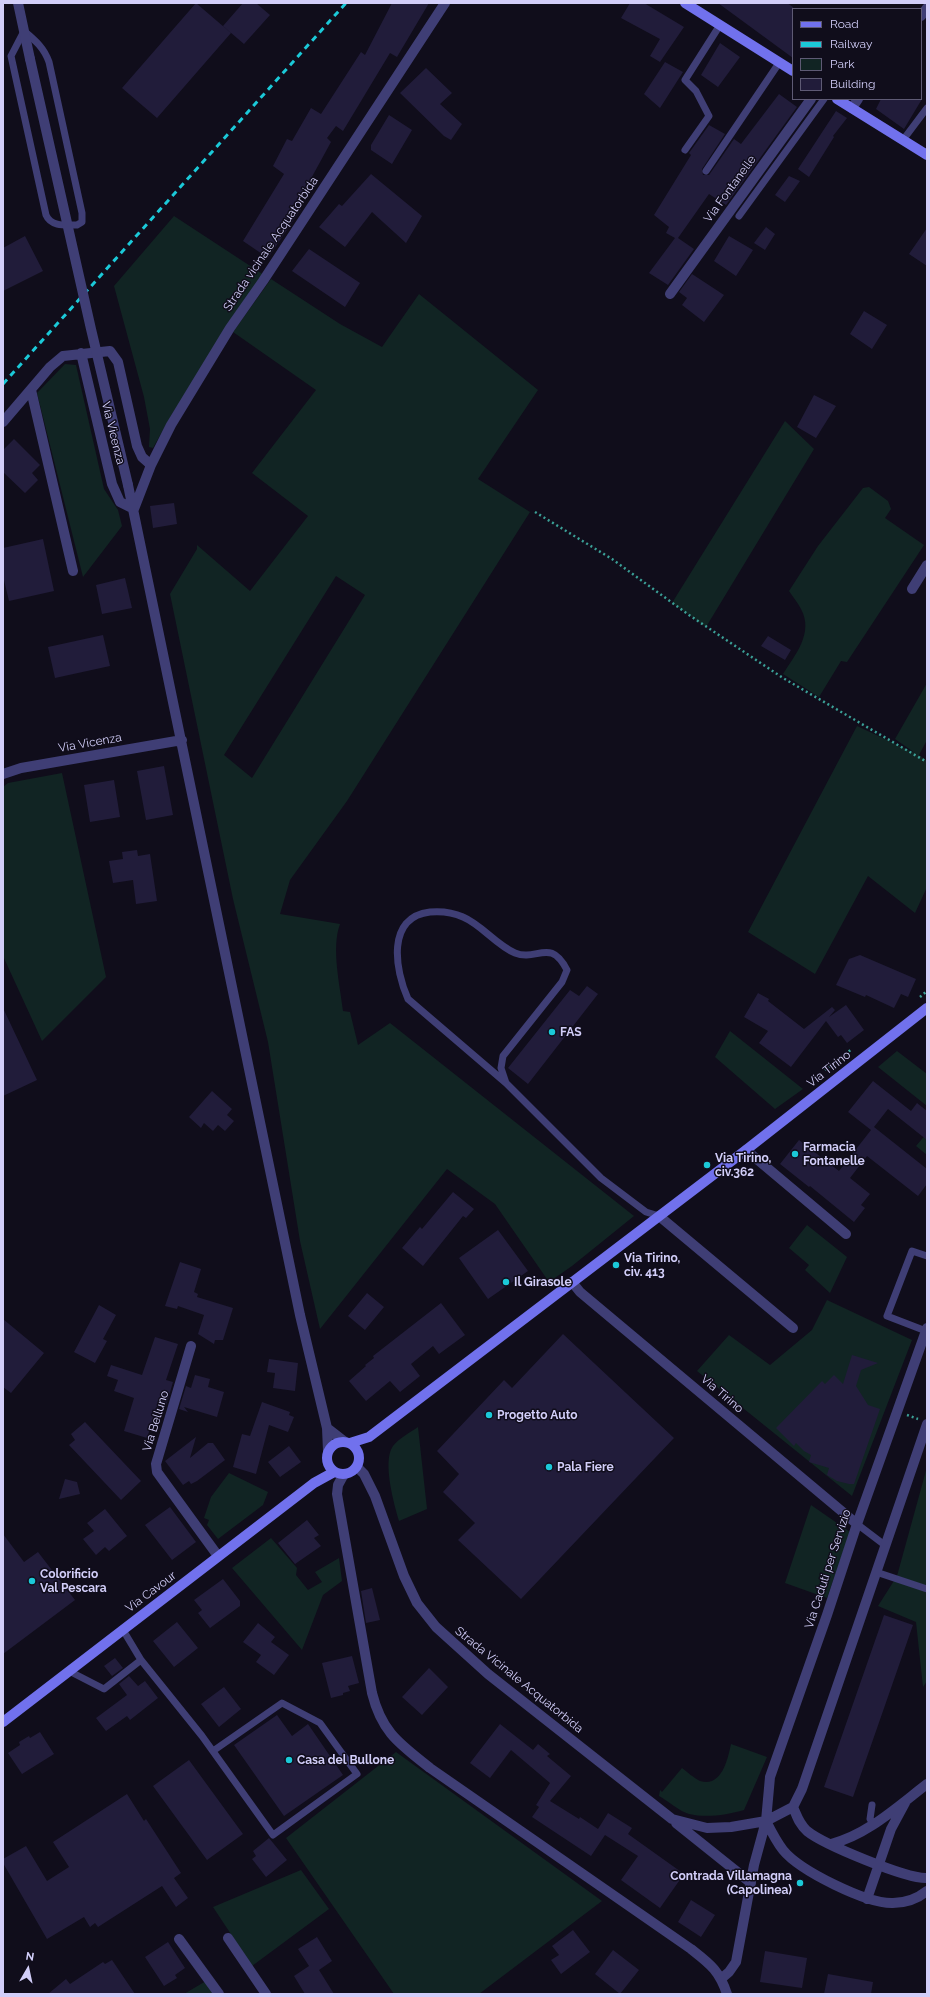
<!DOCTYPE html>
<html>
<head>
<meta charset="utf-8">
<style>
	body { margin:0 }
	#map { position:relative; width:930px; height:1997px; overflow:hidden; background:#100d1b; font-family:Raleway,sans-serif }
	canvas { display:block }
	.frame { position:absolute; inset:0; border:4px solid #d2cef9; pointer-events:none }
	.legend { position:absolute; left:792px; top:8px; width:130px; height:92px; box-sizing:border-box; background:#100d1b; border:1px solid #5e5a74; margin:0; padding:5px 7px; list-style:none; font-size:12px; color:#d2cef9 }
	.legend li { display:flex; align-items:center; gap:8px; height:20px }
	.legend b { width:20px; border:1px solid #5e5a74 }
	.north { position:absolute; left:8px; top:1949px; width:40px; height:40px; -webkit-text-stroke:3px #100d1b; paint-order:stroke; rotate:9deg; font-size:11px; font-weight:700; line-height:16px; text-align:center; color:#d2cef9 }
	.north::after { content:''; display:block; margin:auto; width:14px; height:18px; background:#d2cef9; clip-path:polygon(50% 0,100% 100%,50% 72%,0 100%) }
</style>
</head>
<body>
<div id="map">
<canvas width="930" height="1997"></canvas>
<div class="frame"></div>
<ul class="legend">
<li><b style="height:5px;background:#7171ed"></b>Road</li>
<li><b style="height:5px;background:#1bc9d8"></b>Railway</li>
<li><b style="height:11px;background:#112423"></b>Park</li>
<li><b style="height:11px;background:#211c3a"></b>Building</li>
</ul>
<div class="north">N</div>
</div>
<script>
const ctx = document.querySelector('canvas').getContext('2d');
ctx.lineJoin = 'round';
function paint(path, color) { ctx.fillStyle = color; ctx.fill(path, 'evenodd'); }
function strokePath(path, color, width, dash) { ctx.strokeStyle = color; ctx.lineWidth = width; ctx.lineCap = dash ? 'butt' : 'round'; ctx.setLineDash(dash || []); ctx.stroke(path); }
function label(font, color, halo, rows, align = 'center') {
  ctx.font = font + ' Raleway,sans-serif'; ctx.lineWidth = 3; ctx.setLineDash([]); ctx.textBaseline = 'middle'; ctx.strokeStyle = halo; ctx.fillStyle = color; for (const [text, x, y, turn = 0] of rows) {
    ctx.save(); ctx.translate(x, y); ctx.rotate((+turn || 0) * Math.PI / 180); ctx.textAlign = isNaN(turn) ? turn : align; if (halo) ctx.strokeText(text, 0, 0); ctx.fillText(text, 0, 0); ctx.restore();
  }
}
const green = new Path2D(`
	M174,216L264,275L172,414L153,448L149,447L150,429L144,397L114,286Z
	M271,279L340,324L382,347L419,294L538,390L478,479L530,512L347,801L290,880L280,914L340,924C331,948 340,985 343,1011L350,1012L358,1045L390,1023L634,1216L572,1266L549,1282L495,1204L447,1169L320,1329L300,1241L268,1042L233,899L170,594L197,549V545L250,591L308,516L252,473L316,390L233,332ZM336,576L365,595L252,778L224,755Z
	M65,364L76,365L104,489L118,510L122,526L83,577L37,393Z
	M785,421L814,449L706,627L672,603Z
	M869,487L888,501L891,509L885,518L924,545L847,662L841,661L819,697L783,674C795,655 814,633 801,609C798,603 793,597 789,591L818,546L863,488Z
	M927,683V740L919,755L927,761V887L915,913L868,876L815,974L748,932L857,726L915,753L895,739Z
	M62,773L106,977L42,1041L3,956V787L8,783Z
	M730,1031L803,1089L775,1109L715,1057Z
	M897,1051L927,1074V1106L878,1067Z
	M927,1133V1155L916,1146Z
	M807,1225L847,1257L830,1293L805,1270L809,1265L789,1248Z
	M827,1300L912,1340L852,1496L697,1371L729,1335L770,1365L812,1330Z
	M418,1427L427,1509L399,1521C394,1504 382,1461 393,1446C398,1439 411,1432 418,1427Z
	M927,1467V1681L923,1687L916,1622L878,1606L897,1576Z
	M229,1473L268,1492L263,1505L218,1539L207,1525L209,1520L204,1518L211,1497Z
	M811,1505L850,1532L827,1598L785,1583Z
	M271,1538L297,1568L296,1575L308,1590L322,1582L315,1572L339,1558L342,1581L323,1595L302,1650L232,1568Z
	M731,1744L767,1757L744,1810C727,1815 706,1818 689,1814C679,1811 668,1801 659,1796L660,1790L662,1792L682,1768C687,1772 694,1778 700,1781C722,1788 728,1758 731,1744Z
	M396,1752L602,1901L479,1994H394L286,1838Z
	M301,1870L329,1909L252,1966L213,1907Z
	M206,1981L215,1994H184Z`);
const building = new Path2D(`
	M196,3L231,33L157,118L122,88Z
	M243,3H256L270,15L244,44L223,26Z
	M392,3H429L397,57L390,53L343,131L336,126L327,138L331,142L296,206L301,209L268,258L243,241L284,174L273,166L287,139L292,141L311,108L321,114L361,52L365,55Z
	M630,3H644L684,27L660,62L650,56L660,39L621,18Z
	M718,3H787L793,7V58Z
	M720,43L740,57L718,87L701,75Z
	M665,62L683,72L660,108L644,94Z
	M426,68L452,93L440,104L462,124L451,140L444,136L400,93Z
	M779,94L797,107L726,205L709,194L678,238L694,249L668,285L649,273L675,238L666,233L669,227L654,215L691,155L689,153L709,125L725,134L702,169L703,175H709L734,139L741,144Z
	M881,99H922L904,129L876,109Z
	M836,111L847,118L833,136L834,137L809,177L798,169Z
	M389,115L412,130L392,164L371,150V145Z
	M371,174L422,216L406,243L372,212L345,247L319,227L339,204L342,206Z
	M789,176L800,181L785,202L775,195Z
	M766,227L775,234L765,250L754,243Z
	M927,228V266L909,254Z
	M25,236L43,271L3,291V248Z
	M729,236L753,250L736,276L714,261Z
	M309,249L360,283L345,307L292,271Z
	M692,274L724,295L704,322L682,305L687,298L679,292Z
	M864,311L887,325L872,349L850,334Z
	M814,395L836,406L816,438L797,427Z
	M14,439L40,465L32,473L38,480L25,493L3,472V450Z
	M174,503L177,524L153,528L150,506Z
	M43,539L54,591L9,601L3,576V548Z
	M125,578L132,608L102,614L96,585Z
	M103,635L110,666L55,678L48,647Z
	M768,636L791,650L785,660L761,646Z
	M164,766L173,815L146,820L137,771Z
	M114,780L120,817L90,822L84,785Z
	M137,850L138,856L150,854L157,901L136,904L133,880L113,883L109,861L123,859L122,852Z
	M860,955L916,979L908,997L901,994L894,1008L866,995L865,997L836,985L849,959Z
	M587,986L598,994L528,1084L508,1068L570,990L579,996Z
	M758,993L769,999L768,1001L804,1029L832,1007L835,1010L829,1017L846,1005L864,1030L847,1043L841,1035L838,1037L826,1021L791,1067L759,1043L768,1031L744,1017Z
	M3,1008L37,1080L3,1096Z
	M873,1081L911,1111L917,1103L927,1111V1140L888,1109L874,1127L927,1169V1184L918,1196L867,1156L850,1178L870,1194L861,1205L865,1208L854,1222L810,1186L809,1187L780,1164L799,1140L839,1171L871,1130L848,1112Z
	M212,1091L232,1109L227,1115L234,1121L225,1131L218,1125L213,1131L204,1123L201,1128L189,1117Z
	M453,1192L474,1209L466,1218L463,1216L423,1266L402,1248L420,1227L422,1229Z
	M498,1230L528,1271L488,1299L459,1258Z
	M180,1262L201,1269L194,1292L198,1294L197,1297L233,1308L223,1340H215L214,1344L198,1334L204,1315L178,1306L177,1309L165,1306Z
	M367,1293L384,1307L365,1330L348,1316Z
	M441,1303L465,1335L439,1354L433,1346L411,1364L420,1376L400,1392L390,1381L366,1401L349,1381L366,1366L365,1365L374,1358L373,1356Z
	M99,1305L116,1315L103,1339L107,1341L95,1363L74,1352Z
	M3,1319L44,1353L11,1393L3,1387Z
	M563,1334L674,1438L521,1599L458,1540L475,1523L443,1492L459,1474L437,1451L504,1380L512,1388Z
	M155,1337L178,1344L166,1380L173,1382L166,1406L158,1403L147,1438L124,1431L134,1398L114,1391L118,1380L107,1376L111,1365L142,1375Z
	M852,1355L878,1363L861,1370L856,1386L868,1405L880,1409L854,1484H849L837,1481L827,1475L829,1468L809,1462L811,1455L804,1451L796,1443L794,1446L776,1428L822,1381L825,1384L834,1375L843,1384Z
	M269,1359L298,1363L295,1391L273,1388L275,1373L267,1372Z
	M195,1375L210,1379L208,1387L224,1392L217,1417L184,1407L188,1412L179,1409L186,1386L191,1388Z
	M262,1402L290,1412L289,1415L294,1417L288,1432L269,1425L256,1474L233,1467L242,1434L250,1436Z
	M85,1422L141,1481L121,1500L69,1445L75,1440L71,1434Z
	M196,1437L190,1458L208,1443H213L225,1460L197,1481L191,1484L189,1481L183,1485L165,1461Z
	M289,1446L301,1462L280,1477L268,1462Z
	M65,1479L77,1482L80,1494L59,1499Z
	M170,1507L196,1542L172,1560L145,1525Z
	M105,1509L127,1536L109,1551L105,1547L96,1555L83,1539L94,1531L87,1523Z
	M307,1520L319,1535L314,1538L321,1546L295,1564L278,1543Z
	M3,1534L24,1562L38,1552L75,1600L3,1654Z
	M223,1579L240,1601V1606L210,1628L198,1613L202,1610L194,1600Z
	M372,1588L380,1620L366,1623L361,1591Z
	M884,1615L913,1625L853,1797L824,1787Z
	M177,1622L198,1648L174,1667L153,1641Z
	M258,1623L275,1637L271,1642L289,1655L274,1675L256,1662L261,1655L243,1642Z
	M352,1656L359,1683L348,1686L350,1691L343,1693V1695L331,1698L322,1663Z
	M115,1658L123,1668L112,1676L104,1666Z
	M429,1668L448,1687L422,1715L402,1697Z
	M129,1676L138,1686L145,1681L158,1698L130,1720L127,1716L106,1731L96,1718L127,1695L119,1684Z
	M224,1687L241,1709L219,1727L201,1704Z
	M277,1715L292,1736L308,1724L343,1775L284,1816L234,1745Z
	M500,1724L533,1750L538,1744L550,1754L547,1756L571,1776L550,1801L579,1819L580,1817L598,1829L608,1813L632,1828L628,1834L684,1874L660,1908L621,1880L638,1856L605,1835L591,1856L532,1817L539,1807L536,1805L550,1783L511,1750L490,1778L470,1763Z
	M40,1732L54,1754L22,1774L8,1753L20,1745L19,1742L29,1736L30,1738Z
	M189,1760L243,1834L207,1860L153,1786Z
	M127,1794L144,1821L146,1819L181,1873L174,1878L188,1898L176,1907L162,1886L98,1927L95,1923L90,1927L84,1917L47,1939L3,1863V1859L26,1846L47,1881L69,1867L53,1842Z
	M269,1838L287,1860L266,1877L252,1859L256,1856L253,1851Z
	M691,1900L715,1915L701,1937L678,1922Z
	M573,1930L590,1952L561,1974L551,1960L559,1955L552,1946Z
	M317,1937L332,1961L319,1970L334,1994H305L294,1976L309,1966L298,1949Z
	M168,1942L185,1968L175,1975L177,1978L164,1986L145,1957Z
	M613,1950L639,1970L620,1994L595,1974Z
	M765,1951L807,1958L802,1988L760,1982Z
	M112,1960L135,1994H48L66,1979L70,1984L103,1962L105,1964Z
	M828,1974L873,1982L871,1994H824Z`);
const path = new Path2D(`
	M535,512L612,559L689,615L783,678L927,762
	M920,997L927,991
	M825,1070L852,1049
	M907,1415L918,1419`);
const lane = new Path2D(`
	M24,31C36,41 44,48 49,62L82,213V222L77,225C66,225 51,227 46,215L11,56Z
	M903,140L927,108
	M685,150L709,116L696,91L685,80L720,25
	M706,171L779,63
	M739,216L824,99
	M506,1083L501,1068L503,1056L562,982L567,970C550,937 537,962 515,953C496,945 482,925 463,917C452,912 442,911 430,912C386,917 395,970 408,999L506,1083L601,1178L646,1212L659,1216
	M926,1331L887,1316L912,1251L927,1256
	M857,1524L886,1546
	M876,1572L927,1589
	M123,1630L141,1660L202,1736L273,1835L357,1774L320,1723L282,1703L213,1751
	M69,1671L104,1689L141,1660
	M872,1805L870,1819L874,1824`);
const street = new Path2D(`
	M18,3L30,59
	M921,16L927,8
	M852,108L858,99
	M670,294L811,99
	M81,353L112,484L120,502L134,509
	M31,390L73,571
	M3,422L50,367L63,356L110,351L118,362L137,446L142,457L151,465
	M128,485L300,1315L327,1428L328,1451
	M134,509L151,465L171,425L230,328L263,281L445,3
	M912,589L927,565
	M3,774L21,768L182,740
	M746,1150L846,1234
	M659,1216L793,1328
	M572,1282L580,1292L857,1524
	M191,1346L156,1464L157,1472L218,1556
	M327,1428L345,1442
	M357,1467L364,1474L375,1496L404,1576L417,1603L436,1627L488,1674L672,1819L707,1828L731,1827L766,1821L793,1807L802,1789L927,1424
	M344,1474L338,1485L337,1494L372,1693C382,1733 400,1744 430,1768L691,1949C710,1964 719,1970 727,1994
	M793,1807C797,1816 799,1824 807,1831C823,1844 906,1879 927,1878
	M766,1821C771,1831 776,1841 783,1850C800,1871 867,1904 893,1903C906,1903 917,1899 927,1891
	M676,1823L751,1883
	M831,1844C867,1835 897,1807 927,1784
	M867,1899L891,1829L905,1803
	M228,1938L266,1994
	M179,1939L219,1994
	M722,1978L729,1972L736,1962L754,1865L766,1821L770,1777L827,1615L857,1524L927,1328`);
const secondary = new Path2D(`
	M685,3L793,71
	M837,99L927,155
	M327 1458a16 16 0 1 1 32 0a16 16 0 1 1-32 0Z
	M350,1443L369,1437L746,1150L927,1008
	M3,1722L314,1483L334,1472`);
const rail = new Path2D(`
	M3,384L346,3`);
const streetBridge = new Path2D(`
	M30,59L91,329L128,485`);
const markers = [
	[552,1032,4,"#1bc9d8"],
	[795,1154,4,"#1bc9d8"],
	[707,1165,4,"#1bc9d8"],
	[616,1265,4,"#1bc9d8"],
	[506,1282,4,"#1bc9d8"],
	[489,1415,4,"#1bc9d8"],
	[549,1467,4,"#1bc9d8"],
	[32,1581,4,"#1bc9d8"],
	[289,1760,4,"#1bc9d8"],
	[800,1883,4,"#1bc9d8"]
];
const streetNames = [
	["Via Fontanelle",730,189,-54],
	["Strada vicinale Acquatorbida",271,244,-56],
	["Via Vicenza",113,433,76],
	["Via Vicenza",90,743,-10],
	["Via Tirino",829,1069,-38],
	["Via Tirino",722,1394,40],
	["Via Belluno",156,1421,-73],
	["Via Caduti per Servizio",828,1569,-72],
	["Via Cavour",151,1592,-37],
	["Strada Vicinale Acquatorbida",519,1680,39]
];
const poiNames = [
	["FAS",560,1032],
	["Farmacia",803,1147],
	["Fontanelle",803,1161],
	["Via Tirino,",715,1158],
	["civ.362",715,1172],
	["Via Tirino,",624,1258],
	["civ. 413",624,1272],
	["Il Girasole",514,1282],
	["Progetto Auto",497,1415],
	["Pala Fiere",557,1467],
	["Colorificio",40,1574],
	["Val Pescara",40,1588],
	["Casa del Bullone",297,1760],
	["Contrada Villamagna",792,1876,"right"],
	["(Capolinea)",792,1890,"right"]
];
paint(green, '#112423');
paint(building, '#211c3a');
strokePath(path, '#3ba097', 2.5, [2, 3]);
strokePath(lane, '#3f3e75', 7);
strokePath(street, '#3f3e75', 10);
strokePath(secondary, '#7171ed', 10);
strokePath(rail, '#1bc9d8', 3, [6, 5]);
strokePath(streetBridge, '#3f3e75', 10);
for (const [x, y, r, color] of markers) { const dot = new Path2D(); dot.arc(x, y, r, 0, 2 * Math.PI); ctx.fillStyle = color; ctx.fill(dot); strokePath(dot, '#100d1b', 1.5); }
label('12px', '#d2cef9', '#100d1b', streetNames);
label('bold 12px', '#d2cef9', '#100d1b', poiNames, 'left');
</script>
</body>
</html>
